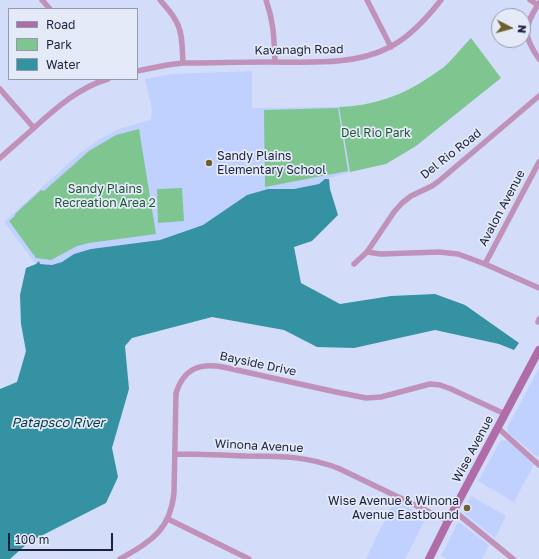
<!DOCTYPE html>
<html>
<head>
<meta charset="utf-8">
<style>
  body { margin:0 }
  #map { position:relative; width:539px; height:559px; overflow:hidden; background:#d3ddfa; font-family:"Golos Text",sans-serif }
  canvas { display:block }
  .legend { position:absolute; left:8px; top:8px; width:130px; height:72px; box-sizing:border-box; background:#e5eaf9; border:1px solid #949aae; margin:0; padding:5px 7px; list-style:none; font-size:12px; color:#1b223d }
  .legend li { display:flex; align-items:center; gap:8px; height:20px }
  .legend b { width:20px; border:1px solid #949aae }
  .north { position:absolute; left:491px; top:8px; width:40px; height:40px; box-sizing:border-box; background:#e5eaf9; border:1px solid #949aae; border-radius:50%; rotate:96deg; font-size:11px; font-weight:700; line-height:16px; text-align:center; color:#1b223d }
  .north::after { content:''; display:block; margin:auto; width:14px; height:18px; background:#71602e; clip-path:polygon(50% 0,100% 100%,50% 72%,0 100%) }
  .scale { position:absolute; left:8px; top:533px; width:105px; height:18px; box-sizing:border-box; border:2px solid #1b223d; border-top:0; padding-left:5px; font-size:12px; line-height:14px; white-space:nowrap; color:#1b223d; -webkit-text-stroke:3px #e5eaf9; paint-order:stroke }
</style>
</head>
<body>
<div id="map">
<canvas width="539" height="559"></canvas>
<ul class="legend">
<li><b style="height:5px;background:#af6ca8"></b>Road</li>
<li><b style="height:11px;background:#7ec58f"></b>Park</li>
<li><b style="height:11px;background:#3492a2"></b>Water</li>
</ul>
<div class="north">N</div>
<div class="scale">100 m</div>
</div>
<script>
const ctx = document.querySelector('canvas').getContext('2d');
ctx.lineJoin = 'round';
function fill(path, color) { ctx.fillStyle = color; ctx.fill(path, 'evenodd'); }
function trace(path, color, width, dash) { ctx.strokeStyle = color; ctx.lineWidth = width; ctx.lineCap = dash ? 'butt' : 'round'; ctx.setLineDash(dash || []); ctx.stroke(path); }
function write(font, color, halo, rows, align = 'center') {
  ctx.font = font + ' "Golos Text",sans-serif'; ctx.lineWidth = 3.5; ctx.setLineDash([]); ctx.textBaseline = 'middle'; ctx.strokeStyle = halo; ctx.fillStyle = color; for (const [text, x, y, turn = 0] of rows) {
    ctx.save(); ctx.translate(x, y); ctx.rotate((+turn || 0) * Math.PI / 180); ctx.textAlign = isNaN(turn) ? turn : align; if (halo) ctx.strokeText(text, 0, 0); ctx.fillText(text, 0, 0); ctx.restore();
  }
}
const built = new Path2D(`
  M252,71V108L339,107L350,172L326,179L319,184L294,189H268L247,195L203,225L160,240L91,249L74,254L62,262L52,265L36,264L4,222L79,154L100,139L121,128L151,120L152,109L145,79L172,74Z
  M539,368V454L537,457L508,432L507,428Z
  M504,440L509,441L534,464L514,502L478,481L500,442Z
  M471,496L506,516L495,538L464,513V509Z
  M394,501L427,516L405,559H366Z
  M460,523L465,527L489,545L482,559H448L441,556L457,524Z`);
const green = new Path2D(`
  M471,38L501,78L416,146L386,164L350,172L339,107C373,106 404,95 431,76C435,73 440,70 444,67C454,58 462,47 471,38Z
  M338,108L348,171L265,187L264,110Z
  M139,129L156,234L89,243L77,246L51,260L36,258L9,221L15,216V214L41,190L44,191L89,151L116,135Z
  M182,188L184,221L158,223L157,189Z`);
const water = new Path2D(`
  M325,179H329L330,189L338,215L312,241L294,247L301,283L340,304L391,296L435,294L465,305L519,343L514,350L499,344L435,330L354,348L317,347L284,330L212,317L132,338L125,346L129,389L112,448L118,477L106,503L29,542L10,559H0V389L17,382L26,351L21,324L20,295L26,268L36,264L39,261L40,264L52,265L62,262L74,254L91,249L160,240L203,225L247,195L268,189H294L319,184Z`);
const street = new Path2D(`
  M42,0L50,9
  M160,0C166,7 173,14 177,23C183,34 182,50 183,63
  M266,0C274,22 274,39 275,62
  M367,0L391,47
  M530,0L538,5
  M539,3C524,27 522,35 539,59
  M137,71L167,65L183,63C211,63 240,62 268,62C308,62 354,66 390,47C411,36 427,18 441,0
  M0,89L34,128
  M0,158C12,147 24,137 35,127C57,107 80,87 108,79
  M367,252L381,254L439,252L458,254L485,264L539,288
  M354,264L367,252L394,212L402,203L411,196L432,186L439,181L539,96
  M485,264L539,162
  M538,322L539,319
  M498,428L539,465
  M175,454C199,454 222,455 246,456C280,456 308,456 340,469L448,521
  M454,511L480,532L513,559
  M168,519L249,559
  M120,559C151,541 170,531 174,493L176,393C184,368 200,363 223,367L336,392L366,398L381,397L430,384L440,385L451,389L505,414`);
const secondary = new Path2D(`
  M429,559L448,521L539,350`);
const markers = [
  [209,163,4,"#71602e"],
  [467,508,4,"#71602e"]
];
const streetNames = [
  ["Kavanagh Road",299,50,-1],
  ["Del Rio Road",451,154,-38],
  ["Avalon Avenue",502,208,-62],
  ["Bayside Drive",258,364,12],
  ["Winona Avenue",259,446,3],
  ["Wise Avenue",473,449,-62]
];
const parkNames = [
  ["Del Rio Park",376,133],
  ["Sandy Plains",105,189],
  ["Recreation Area 2",105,203]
];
const poiNames = [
  ["Sandy Plains",217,156],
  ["Elementary School",217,170],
  ["Wise Avenue & Winona",459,501,"right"],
  ["Avenue Eastbound",459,515,"right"]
];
const waterNames = [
  ["Patapsco River",58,423]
];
fill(built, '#c0d0ff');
fill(green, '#7ec58f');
fill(water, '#3492a2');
trace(street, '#c092ba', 5.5);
trace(secondary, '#af6ca8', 8);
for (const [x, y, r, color] of markers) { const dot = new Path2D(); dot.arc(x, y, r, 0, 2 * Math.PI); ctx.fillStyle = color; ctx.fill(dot); trace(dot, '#e5eaf9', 1.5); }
write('12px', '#1b223d', '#e5eaf9', streetNames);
write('12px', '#215732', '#e5eaf9', parkNames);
write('12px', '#1b223d', '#e5eaf9', poiNames, 'left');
write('italic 13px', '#013d46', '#e5eaf9', waterNames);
</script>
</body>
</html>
